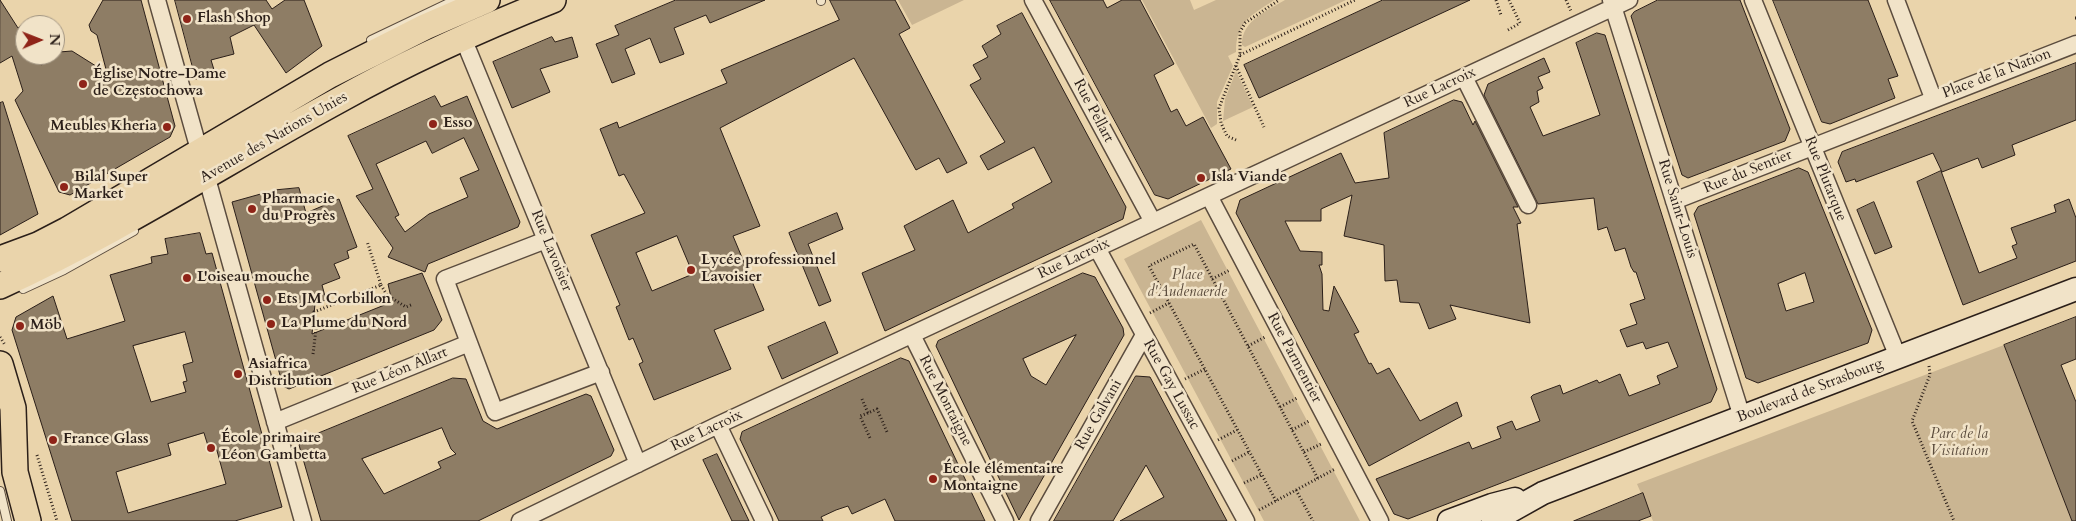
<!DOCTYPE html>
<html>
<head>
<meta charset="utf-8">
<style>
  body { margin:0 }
  #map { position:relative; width:2076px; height:521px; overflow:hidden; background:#ead4ab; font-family:Cardo,serif }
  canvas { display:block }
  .north { position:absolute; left:15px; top:15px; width:50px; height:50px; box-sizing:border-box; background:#f1e3c8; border:1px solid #a29582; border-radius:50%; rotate:89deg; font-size:14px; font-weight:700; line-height:20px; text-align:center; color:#2b1f19 }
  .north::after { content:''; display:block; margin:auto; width:18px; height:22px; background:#8f2418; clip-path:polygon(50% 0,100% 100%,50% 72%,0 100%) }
</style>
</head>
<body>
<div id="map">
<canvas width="2076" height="521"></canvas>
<div class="north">N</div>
</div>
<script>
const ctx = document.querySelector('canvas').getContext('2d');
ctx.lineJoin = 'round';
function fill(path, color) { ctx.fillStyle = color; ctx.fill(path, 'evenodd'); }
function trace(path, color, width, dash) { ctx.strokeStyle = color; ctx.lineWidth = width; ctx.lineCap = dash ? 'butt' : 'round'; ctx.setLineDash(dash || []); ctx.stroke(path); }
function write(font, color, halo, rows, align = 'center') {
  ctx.font = font + ' Cardo,serif'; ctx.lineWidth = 5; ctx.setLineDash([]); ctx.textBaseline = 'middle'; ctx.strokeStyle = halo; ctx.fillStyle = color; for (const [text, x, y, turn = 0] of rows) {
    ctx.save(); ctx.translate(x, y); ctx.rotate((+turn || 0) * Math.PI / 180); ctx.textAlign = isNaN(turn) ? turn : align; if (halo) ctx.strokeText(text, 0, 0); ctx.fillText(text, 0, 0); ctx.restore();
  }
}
const green = new Path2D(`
  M898,0H964L912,25Z
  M1142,0H1190L1194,10L1216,0H1274C1251,16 1236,21 1236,52L1228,56L1233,66L1217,102V124L1211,128Z
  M1285,0H1346L1245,47L1242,45C1241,21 1267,11 1285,0Z
  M1236,71L1253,107L1223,121L1225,99Z
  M1201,220L1360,521H1264L1124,259Z
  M2004,345L2072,521H1653L1637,484Z`);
const building = new Path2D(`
  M0,0L18,28L25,23V55H37L41,65L59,52L72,51L107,73L97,35L91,31L89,25L103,0H141L175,126L170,137L70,195L59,192L15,100L23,91L12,56L0,63Z
  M175,0H266L272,9L285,0H304L322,46L286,73L254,25L230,37L234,54L211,60L215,73L196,79Z
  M676,0H765L710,23L706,15L674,28L684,54L660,63L650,38L625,49L635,74L612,83L596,44L619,35L615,26Z
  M830,0H895L910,28L899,34L967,163L947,173L939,158L916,170L854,58L720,128L760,226L733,236L764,310L714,330L731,369L654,400L639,364L643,362L633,338L629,340L616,307L620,305L591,235L645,213L624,174L619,176L600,129L617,122L619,128L727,83L721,70L839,20ZM677,236L693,274L652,291L636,253Z
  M1050,0H1103L1107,8L1122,0H1140L1174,64L1154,75L1171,112L1177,109L1186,126L1203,117L1231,169L1168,199L1155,195Z
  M1383,0H1470L1259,98L1244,65Z
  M1658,0H1740L1790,129L1785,141L1688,178L1682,175L1631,16L1634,12Z
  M1773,0H1868L1898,76L1888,79L1895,98L1830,124L1822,122Z
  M1022,13L1126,207L1123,219L885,331L862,273L915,250L904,226L953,200L968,233L1014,208L1012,204L1052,182L1034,147L988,170L980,156L1005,142L970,85L981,79L973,65L988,57L982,46L1001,34L997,26Z
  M1597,33L1605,35L1717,389L1711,402L1408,519L1394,514L1376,479L1469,442L1472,449L1501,438L1497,427L1512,421L1516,430L1540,421L1531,397L1533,395L1560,385L1563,394L1597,380L1599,383L1620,374L1629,396L1660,384L1657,376L1678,367L1668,342L1646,349L1643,342L1627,347L1620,330L1637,324L1630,304L1645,299L1636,272H1634L1631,267L1625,248L1615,251L1607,227L1598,230L1594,198L1538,204L1484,95L1488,84L1544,58L1550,72L1538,77L1543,88L1537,91L1539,102L1530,107L1543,136L1600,115L1576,43Z
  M552,37L555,42L572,37L578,57L540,69L550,92L512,108L493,62Z
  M2076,63V120L2012,145L2015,155L1982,168L1978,158L1942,172L1933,153L1856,182L1855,179L1846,182L1838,162L1842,152Z
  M435,96L441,107L467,96L520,222L518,227L428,264L425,272L388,257L393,248L356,196L373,189L348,136ZM464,138L479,170L460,178L468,197L429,214L405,232L395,217L399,215L376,164L426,141L432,153Z
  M1454,100L1462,102L1473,125L1475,121L1518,207H1513L1521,223L1517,224L1530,323L1450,305L1456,319L1429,329L1419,303L1400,302L1397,280L1385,281L1384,245L1344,236L1352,195L1321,209V221H1285L1300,251L1322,252V265H1319L1322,274L1323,310L1329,311L1334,286L1359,332L1354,334L1369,364L1371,363L1377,374L1389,368L1420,421L1457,402L1462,416L1369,466L1236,213L1240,200L1341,153L1355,183L1389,178L1384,133Z
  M3,102L38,214L0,235V103Z
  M1799,168L1808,172L1872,330L1868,343L1758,383L1746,378L1694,214L1698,207ZM1805,273L1814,302L1786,311L1778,284Z
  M1941,171L1979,273L2017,258L2012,246L2017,244L2011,228L2056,212L2054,205L2069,199L2076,218V261L1963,305L1917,182Z
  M299,188L306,213L339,199L357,247L347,251L349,258L334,264L340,278L322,285L326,300L315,304L312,334L392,302L388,284L422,273L442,320L434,330L289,389L283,386L232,202L275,190Z
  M1874,202L1892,247L1875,254L1857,210Z
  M837,213L843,229L808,244L831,301L819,306L789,233Z
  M200,233L206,254L212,253L282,507L235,521H72L12,330L16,317L53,296L67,339L125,321L110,275L152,263L151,257L168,254L165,239ZM185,332L193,362L183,365L187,381L183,382L186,392L151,402L133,346ZM204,433L209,449L216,447L226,484L128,513L116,472L171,455L168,444Z
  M1083,273L1095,277L1123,328L1124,335L1019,520L936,346L938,341ZM1076,335L1046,385L1031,376L1023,359Z
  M2076,317V359L2061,365L2076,402V521H2072L2004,345Z
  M825,322L838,353L782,379L768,347Z
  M901,358L909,361L985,521H895L885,499L852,514L848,506L836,510L821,517L823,521H779L740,439L742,432Z
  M1136,376L1150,377L1227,521H1120L1164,497L1146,465L1113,521H1054Z
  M453,378L466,379L483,421L497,429L586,394L591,396L614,450L611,456L478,521H321L299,445L302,440ZM442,428L451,449L456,454L438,462L441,468L384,494L362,459Z
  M717,454L749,521H732L703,460Z
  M1643,493L1651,516L1638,521H1574Z`);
const path = new Path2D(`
  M1496,0L1501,15
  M1566,0L1571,11
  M2075,18H2076
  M1508,30L1520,23L1509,0
  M1240,55L1355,0
  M1236,66L1264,127
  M1236,140L1227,136L1221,123L1219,108L1240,55V32L1245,23L1279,0
  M1212,279L1230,270
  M381,285L387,295L406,307L413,304
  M1150,313L1169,303
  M0,337L5,345
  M1248,346L1265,337
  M313,354L316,329L314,312L381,285L367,241
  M1929,366L1930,375L1912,421L1954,521
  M320,376L323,386
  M1185,379L1205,369
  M862,399L868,413L877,409L887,432
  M1280,407L1297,398
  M868,413L860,416L870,438
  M1292,430L1309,421
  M1218,440L1237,430
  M1304,452L1321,444
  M37,455L57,521
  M1232,461L1249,452
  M1244,483L1261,475
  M1296,490L1313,521
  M1276,501L1149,266L1194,244L1318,479
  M1259,510L1335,469`);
const lane = new Path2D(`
  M821,0V1
  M371,40L455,0
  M23,289L64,270L134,231
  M0,491L7,521`);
const street = new Path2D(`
  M157,0L303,521
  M1033,0L1153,222
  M1611,0L1742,417
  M1753,0L1898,357
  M1896,0L1933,98
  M463,38L638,464
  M1464,77L1528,205
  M1209,196L1380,521
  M1674,201L2076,44
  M546,240L445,279L495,412L601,372
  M1097,248L1246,521
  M912,335L1005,521
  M275,422L469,343
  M718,425L764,521
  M520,521L718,425L1629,0
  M1039,521L1144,335`);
const secondary = new Path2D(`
  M1449,521L1492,505L1515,499
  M1493,521L1543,493L2076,289`);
const primary = new Path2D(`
  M0,259L38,245L67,230L330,75L425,27L487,0
  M0,286C118,232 227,161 341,99C409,61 480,29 553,0
  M0,364L13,408L15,472L28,521`);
const markers = [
  [187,19,5,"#8f2418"],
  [83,84,5,"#8f2418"],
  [433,124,5,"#8f2418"],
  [167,127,5,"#8f2418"],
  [1201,178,5,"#8f2418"],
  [64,187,5,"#8f2418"],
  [252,209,5,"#8f2418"],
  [691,270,5,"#8f2418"],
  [187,278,5,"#8f2418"],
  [267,300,5,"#8f2418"],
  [271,324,5,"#8f2418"],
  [20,326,5,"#8f2418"],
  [238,374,5,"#8f2418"],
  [53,440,5,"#8f2418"],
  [211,448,5,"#8f2418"],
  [933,479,5,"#8f2418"]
];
const poiNames = [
  ["Flash Shop",197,19],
  ["Église Notre-Dame",93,75],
  ["de Częstochowa",93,92],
  ["Esso",443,124],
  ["Meubles Kheria",157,127,"right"],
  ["Bilal Super",74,178],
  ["Market",74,195],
  ["Isla Viande",1211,178],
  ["Pharmacie",262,200],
  ["du Progrès",262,217],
  ["Lycée professionnel",701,261],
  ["Lavoisier",701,278],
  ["L'oiseau mouche",197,278],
  ["Ets JM Corbillon",277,300],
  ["La Plume du Nord",281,324],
  ["Möb",30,326],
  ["Asiafrica",248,365],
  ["Distribution",248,382],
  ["École primaire",221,439],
  ["Léon Gambetta",221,456],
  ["France Glass",63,440],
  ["École élémentaire",943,470],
  ["Montaigne",943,487]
];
const streetNames = [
  ["Place de la Nation",1997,74,-21],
  ["Rue Lacroix",1440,88,-25],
  ["Rue Pellart",1093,111,62],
  ["Avenue des Nations Unies",274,138,-30],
  ["Rue du Sentier",1748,172,-22],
  ["Rue Plutarque",1825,179,68],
  ["Rue Saint-Louis",1677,209,73],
  ["Rue Lavoisier",551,251,68],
  ["Rue Lacroix",1074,259,-25],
  ["Rue Parmentier",1294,358,62],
  ["Rue Léon Allart",400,371,-22],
  ["Rue Gay Lussac",1171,385,61],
  ["Boulevard de Strasbourg",1810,391,-21],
  ["Rue Montaigne",945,401,63],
  ["Rue Galvani",1099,415,-60],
  ["Rue Lacroix",707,431,-26]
];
const parkNames = [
  ["Place",1187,276],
  ["d'Audenaerde",1187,293],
  ["Parc de la",1959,435],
  ["Visitation",1959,452]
];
fill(green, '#cab592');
fill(building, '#8e7d65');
trace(building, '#2b1f19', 1);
trace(lane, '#5b4c3e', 10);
trace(street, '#5b4c3e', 19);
trace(secondary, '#2b1f19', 25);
trace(primary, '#2b1f19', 28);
trace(path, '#2b1f19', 3, [1, 2.5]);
trace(lane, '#f1e3c8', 8);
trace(street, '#f1e3c8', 16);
trace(secondary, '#f1e3c8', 22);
trace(primary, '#ead4ab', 25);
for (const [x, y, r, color] of markers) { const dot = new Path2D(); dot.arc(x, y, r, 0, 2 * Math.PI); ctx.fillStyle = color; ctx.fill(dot); trace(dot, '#f1e3c8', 2); }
write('bold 15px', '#2b1f19', '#f1e3c8', poiNames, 'left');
write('15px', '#2b1f19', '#f1e3c8', streetNames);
write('italic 15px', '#5b4c3d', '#f1e3c8', parkNames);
</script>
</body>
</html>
